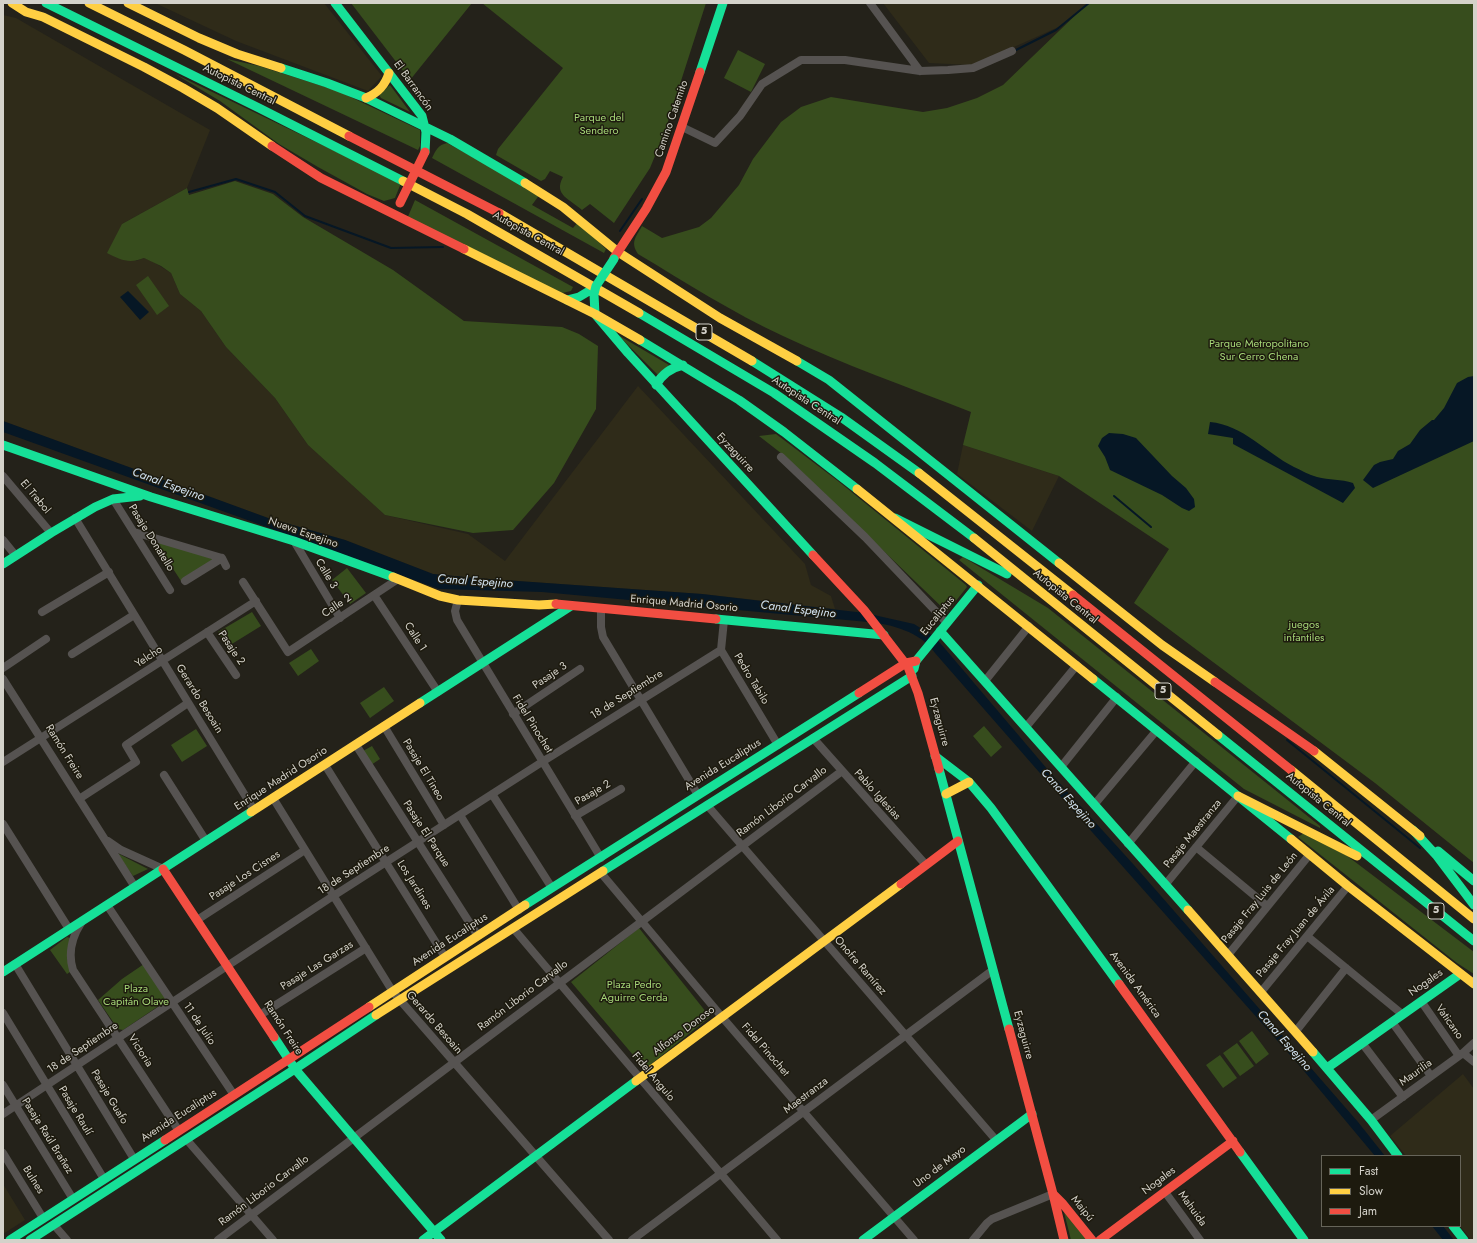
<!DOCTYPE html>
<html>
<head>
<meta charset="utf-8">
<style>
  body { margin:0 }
  #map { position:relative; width:1477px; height:1243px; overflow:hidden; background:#24221a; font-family:Jost,sans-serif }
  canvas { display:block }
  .frame { position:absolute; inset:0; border:4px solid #d4d2ca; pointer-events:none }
  .legend { position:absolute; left:1321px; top:1155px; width:140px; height:72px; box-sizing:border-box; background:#1d1a0e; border:1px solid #666459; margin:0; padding:5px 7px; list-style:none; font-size:12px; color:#d4d2ca }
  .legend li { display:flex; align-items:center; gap:8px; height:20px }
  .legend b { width:20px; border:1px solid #666459 }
</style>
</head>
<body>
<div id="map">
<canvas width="1477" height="1243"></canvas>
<div class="frame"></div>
<ul class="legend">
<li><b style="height:5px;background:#16e098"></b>Fast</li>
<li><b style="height:5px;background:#ffcf43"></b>Slow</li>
<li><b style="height:5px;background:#f24e42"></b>Jam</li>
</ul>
</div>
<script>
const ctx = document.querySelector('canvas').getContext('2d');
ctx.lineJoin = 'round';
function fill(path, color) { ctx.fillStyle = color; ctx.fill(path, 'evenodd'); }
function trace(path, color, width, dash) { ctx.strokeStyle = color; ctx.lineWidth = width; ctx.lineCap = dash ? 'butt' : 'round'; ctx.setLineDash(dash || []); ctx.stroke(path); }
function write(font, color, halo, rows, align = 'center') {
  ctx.font = font + ' Jost,sans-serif'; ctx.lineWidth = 3; ctx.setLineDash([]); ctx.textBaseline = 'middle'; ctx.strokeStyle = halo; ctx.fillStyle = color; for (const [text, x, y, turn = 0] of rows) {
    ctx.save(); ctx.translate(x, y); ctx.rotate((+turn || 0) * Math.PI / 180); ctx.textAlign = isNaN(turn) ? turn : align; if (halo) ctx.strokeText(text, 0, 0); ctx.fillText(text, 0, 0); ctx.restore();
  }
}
const built = new Path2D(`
  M155,3H324L382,76L368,91L236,41Z
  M883,3H1088L1065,24L1023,43L972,65L929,63Z
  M3,15L16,18L210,130L187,188L122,224L136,261L144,258L152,261L171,273L180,294L201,311L226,347L275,398L308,445L385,515L468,534L505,561L638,386L805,564L811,585L831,596L835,609L702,594L475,578L433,574L345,540L268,518L3,421Z
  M963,445L1059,476L1032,531L957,474Z
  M1463,1074L1474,1089V1240H1471L1460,1226V1156H1406L1390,1136Z
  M3,1184L25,1220L3,1234Z`);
const green = new Path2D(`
  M351,3H472L410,80Z
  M482,3H706L664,134L650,168L614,223L590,204L582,210C570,199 553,195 563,177L550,171L545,179L541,181L496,155L498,149L563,68Z
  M1088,3H1474V863L1375,783L1134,603L1169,549L1059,476L963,445L971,412C908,387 844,365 783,336C733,313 685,282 638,254C630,242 636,237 642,226L662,238L699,227L711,218L739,185L753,159L781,122L801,107L831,97L923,112L947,108L977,98L1003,85Z
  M738,50L765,64L751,92L724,78Z
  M227,59L259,66L338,91L420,130V146L418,150Z
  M175,74L401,183L395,198L384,201L367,194L318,167L279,144L220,101Z
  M390,85L410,112L381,98L379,95Z
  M447,143L540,194L532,205L573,228L578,222L606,249L604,253L432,158C436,150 438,145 447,143Z
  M235,181L273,194L303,217L393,270L464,321L562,327L579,334L598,346L596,409L554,483L513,530L473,533L385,515L308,445L275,398L226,347L201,311L180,294L171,273L161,266L144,258C129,264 121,260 107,253L122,224L187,188L189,195Z
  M415,200L573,287L571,291L562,293L407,219Z
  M148,276L169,306L157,315L136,285Z
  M618,335L669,365L658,375Z
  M776,434L838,481L966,585L967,587L947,612L786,457L759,436Z
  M155,541L212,557V561L181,581Z
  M963,557L1048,608L1320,826V828L1244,789L959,560Z
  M347,568L366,593L350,604L332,580Z
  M252,612L261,626L227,647L218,632Z
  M311,649L319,661L298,676L289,663Z
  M384,687L394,701L370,718L360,703Z
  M984,726L1002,747L991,757L973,736Z
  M196,729L207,746L182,762L171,745Z
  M372,746L380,759L371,765L363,751Z
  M1304,833L1346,855L1474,952V974L1457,963L1298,837Z
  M117,853L148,869L133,876Z
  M639,928L710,1017L645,1069L571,982Z
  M67,937L70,938V972L67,974L50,950Z
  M144,964L166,999L163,1003L123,1030L118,1029L98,1000L122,979Z
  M1252,1031L1269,1054L1256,1064L1239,1041Z
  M1237,1043L1254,1066L1240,1076L1223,1053Z
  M1220,1055L1237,1078L1223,1088L1206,1065Z
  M1064,1212L1089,1240H1071Z`);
const water = new Path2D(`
  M128,291L149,312L140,320L120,297Z
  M1474,376V441L1373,488L1363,480L1374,465L1380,462L1393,459L1398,451L1410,444L1420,430L1432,420H1434L1444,408L1457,383L1468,377Z
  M3,421L268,518L345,540L433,574L475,578L702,594L865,613L914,624L935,637L1054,777L1134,865L1358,1122L1385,1156H1375L1299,1065L1053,788L935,653C921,632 891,624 868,622L542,592L439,589L3,432Z
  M1210,422C1243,425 1265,452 1294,467C1301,470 1309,475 1317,477C1329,480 1341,479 1353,483L1355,488L1343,503L1233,444V438L1208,434Z
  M1109,433L1123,434L1136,438L1172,476L1186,488L1194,499L1195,507L1189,511L1182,508L1162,495L1110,470L1105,457L1098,446L1102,438Z
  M1432,1226H1443L1454,1240H1443Z`);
const stream = new Path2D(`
  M1016,50L1056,30L1089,3
  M189,192L236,179L275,192L305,216L391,248L443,247
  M620,231L642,199
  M1114,496L1151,527
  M1287,740L1420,848`);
const street = new Path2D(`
  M870,3L920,71
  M682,127L715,143L740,116L762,84L801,60H845L920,71L948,70L973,68L1012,51
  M781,457L865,537L947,623
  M3,476L51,533
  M113,499L170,590
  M75,518L254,810
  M134,532L222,558L226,566
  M3,540L16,556
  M294,541L340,618
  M185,581L222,558
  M243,582L288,652L398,579
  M374,595L438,692
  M458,600L455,611L457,620L601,858
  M601,608V627L603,637L698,795
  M42,612L109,572
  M724,620L721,650L778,745
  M207,632L236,675
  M72,654L134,615
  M3,668L46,639
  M3,679L135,887
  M985,681L1029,626
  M513,714L580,669
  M384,726L444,825
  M1026,727L1077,665
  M813,738L926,865
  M356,745L478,936
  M3,762L256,601
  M325,765L445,957
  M1061,767L1117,697
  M164,775L206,841
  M492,794L552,888
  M273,798L393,992L609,1240
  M79,799L136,762L126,745L188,703
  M707,805L996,1140
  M1094,805L1157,730
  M460,815L519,910
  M575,816L621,789
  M3,824L69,929
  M108,841L121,850L163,869
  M1128,844L1196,761
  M1196,847L1267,906
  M601,873L722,1017L914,1240
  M1165,885L1238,796
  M107,905L234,1095
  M197,920L305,850
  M81,923C72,937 68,954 73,970L179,1131
  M513,928L777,1240
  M1307,936L1402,1014
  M1228,955L1310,854
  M15,964L134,1159
  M1261,992L1348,886
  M1421,1001L1459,1056
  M3,1013L104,1179
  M260,1015L366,948
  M1392,1022L1431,1076
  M1296,1031L1346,968
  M1362,1043L1403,1097
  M1463,1053L1474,1062
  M3,1085L73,1199
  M3,1114L327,900L542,762L721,650
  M1371,1120L1463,1053L1474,1043
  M187,1140L273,1240
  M3,1153L43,1218
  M1165,1192L1200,1240
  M54,1225L67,1240
  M218,1240L842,771
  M632,1240L993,970
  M973,1240L987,1223L992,1219L1053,1194`);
const fast = new Path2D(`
  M46,3L259,108L403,181
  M335,3L422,116L426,132L425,152
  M281,68L327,83L366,98L450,139L525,183
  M700,72L723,3
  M594,294L595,314L628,353L813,555
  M567,300L579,297L589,291
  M639,313L774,393L875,463L974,538
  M640,340L739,400L784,432L857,489
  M752,361L841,417L919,473
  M797,361L829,380L1059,563
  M656,385C662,374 670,368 683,365
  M3,445L151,497L294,541L393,577
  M895,518L1007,574
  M3,564L51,533L95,507L113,499L140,496
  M716,619L884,635
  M940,631L1188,910
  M914,669L916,661L978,585
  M1093,679L1291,839
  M420,703L571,606
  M1218,735L1474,941
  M935,756L969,782L991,808L1119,984
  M939,769L1009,1029
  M1413,830L1437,856L1474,905
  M1438,851L1474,881
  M603,871L912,676
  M525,905L859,693
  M3,972L251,812
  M274,1037L295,1069L441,1240
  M1313,1052L1371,1120L1398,1156
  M1327,1068L1460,974
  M1240,1152L1304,1240
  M1453,1226L1464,1240
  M10,1240L165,1140
  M30,1240L295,1069L376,1015
  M423,1240L636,1081
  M863,1240L1032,1114`);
const slow = new Path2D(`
  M12,3L26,12L43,17L144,67L183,88L217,108L272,146
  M89,3L184,50L349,136
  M128,3L199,38L237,54L281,68
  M366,98C378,93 385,86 389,73
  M403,181L467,214L639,313
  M525,183L563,207L618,252L720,318L797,361
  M499,213L752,361
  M464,249L595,314L640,340
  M919,473L1073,595
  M857,489L1093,679
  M974,538L1218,735
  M1059,563L1162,645L1215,682
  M393,577L440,596L458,600L539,605L556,604
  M1314,751L1420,836
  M1291,770L1474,919
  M946,794L969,782
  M1238,796L1357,856
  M251,812L420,703
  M1291,839L1348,886L1474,984
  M1188,910L1313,1052
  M369,1007L525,905
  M376,1015L603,871
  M636,1081L901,884`);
const jam = new Path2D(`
  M349,136L499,213
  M272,146L321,178L464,249
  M614,258L646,209L666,172L700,72
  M813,555L864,610L908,667L918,693L939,769
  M1073,595L1291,770
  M556,604L716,619
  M1215,682L1314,751
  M859,693L906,663L916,661
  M163,869L274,1037
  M901,884L958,841
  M1119,984L1240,1152
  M1009,1029L1053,1194L1064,1240
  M165,1140L369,1007
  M1053,1194L1063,1204L1092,1240
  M1100,1240L1233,1141`);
const fastBridge = new Path2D(`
  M594,294L596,286L614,259`);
const jamBridge = new Path2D(`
  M400,203L425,152`);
const shields = [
  [704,332,16],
  [1163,691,16],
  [1436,911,16]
];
const shieldNames = [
  ["5",704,332],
  ["5",1163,691],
  ["5",1436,911]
];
const streetNames = [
  ["Autopista Central",239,85,26],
  ["El Barrancón",413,86,54],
  ["Camino Catemito",672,119,-71],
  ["Autopista Central",528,234,29],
  ["Autopista Central",806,401,33],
  ["Eyzaguirre",735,453,47],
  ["El Trebol",35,497,50],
  ["Nueva Espejino",303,533,19],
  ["Pasaje Donatello",151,538,58],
  ["Calle 3",326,574,59],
  ["Autopista Central",1065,597,39],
  ["Enrique Madrid Osorio",684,604,5],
  ["Calle 2",337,606,-34],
  ["Eucaliptus",938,616,-51],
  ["Calle 1",415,637,57],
  ["Pasaje 2",231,648,56],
  ["Yelcho",149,657,-33],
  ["Pasaje 3",550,676,-34],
  ["Pedro Tabilo",751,679,59],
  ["18 de Septiembre",627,695,-32],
  ["Gerardo Besoain",199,699,58],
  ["Eyzaguirre",939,722,75],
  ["Fidel Pinochet",532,724,58],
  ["Ramón Freire",64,752,58],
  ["Avenida Eucaliptus",723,765,-32],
  ["Pasaje El Tineo",423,770,59],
  ["Enrique Madrid Osorio",281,779,-33],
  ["Pasaje 2",593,793,-30],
  ["Pablo Iglesias",877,795,48],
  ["Autopista Central",1318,800,39],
  ["Ramón Liborio Carvallo",782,802,-37],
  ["Pasaje El Parque",426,834,57],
  ["Pasaje Maestranza",1193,834,-51],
  ["18 de Septiembre",354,870,-33],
  ["Pasaje Los Cisnes",245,876,-33],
  ["Los Jardines",414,885,58],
  ["Pasaje Fray Luis de León",1260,898,-51],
  ["Pasaje Fray Juan de Ávila",1296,932,-50],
  ["Avenida Eucaliptus",450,940,-33],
  ["Pasaje Las Garzas",317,966,-32],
  ["Onofre Ramírez",860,966,49],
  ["Nogales",1426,983,-35],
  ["Avenida América",1135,985,54],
  ["Ramón Liborio Carvallo",523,996,-37],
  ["Vaticano",1449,1022,55],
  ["Gerardo Besoain",434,1023,49],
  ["11 de Julio",199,1024,56],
  ["Ramón Freire",283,1028,57],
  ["Alfonso Donoso",684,1031,-37],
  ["Eyzaguirre",1023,1035,75],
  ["18 de Septiembre",83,1048,-34],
  ["Fidel Pinochet",765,1050,49],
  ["Victoria",140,1051,57],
  ["Maurilia",1416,1073,-36],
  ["Fidel Angulo",653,1077,50],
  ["Maestranza",806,1096,-37],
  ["Pasaje Guafo",109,1097,59],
  ["Pasaje Raulí",75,1111,59],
  ["Avenida Eucaliptus",179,1116,-33],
  ["Pasaje Raúl Brañez",47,1136,58],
  ["Uno de Mayo",940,1167,-37],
  ["Bulnes",33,1180,58],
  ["Nogales",1159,1181,-37],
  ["Ramón Liborio Carvallo",264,1191,-37],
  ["Maipú",1082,1209,51],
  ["Mahuida",1192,1209,54]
];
const parkNames = [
  ["Parque del",599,118],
  ["Sendero",599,131],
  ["Parque Metropolitano",1259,344],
  ["Sur Cerro Chena",1259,357],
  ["juegos",1304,625],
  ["infantiles",1304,638],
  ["Plaza Pedro",634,985],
  ["Aguirre Cerda",634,998],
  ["Plaza",136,989],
  ["Capitán Olave",136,1002]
];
const waterNames = [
  ["Canal Espejino",168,485,20],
  ["Canal Espejino",475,582,4],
  ["Canal Espejino",798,610,7],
  ["Canal Espejino",1068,799,48],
  ["Canal Espejino",1284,1041,49]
];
fill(built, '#2f2b19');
fill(green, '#374d1d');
fill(water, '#061725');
trace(stream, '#061725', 2);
trace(street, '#565351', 8);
trace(fast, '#16e098', 9);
trace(slow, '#ffcf43', 9);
trace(jam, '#f24e42', 9);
trace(fastBridge, '#16e098', 9);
trace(jamBridge, '#f24e42', 9);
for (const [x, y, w] of shields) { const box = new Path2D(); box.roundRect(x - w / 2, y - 8, w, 16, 3); ctx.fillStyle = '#1d1a0e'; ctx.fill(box); trace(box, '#d4d2ca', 1); }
write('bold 10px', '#d4d2ca', null, shieldNames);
write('11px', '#d4d2ca', '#1d1a0e', streetNames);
write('11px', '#a5d677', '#1d1a0e', parkNames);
write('italic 12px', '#d3e4f2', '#1d1a0e', waterNames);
</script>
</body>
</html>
